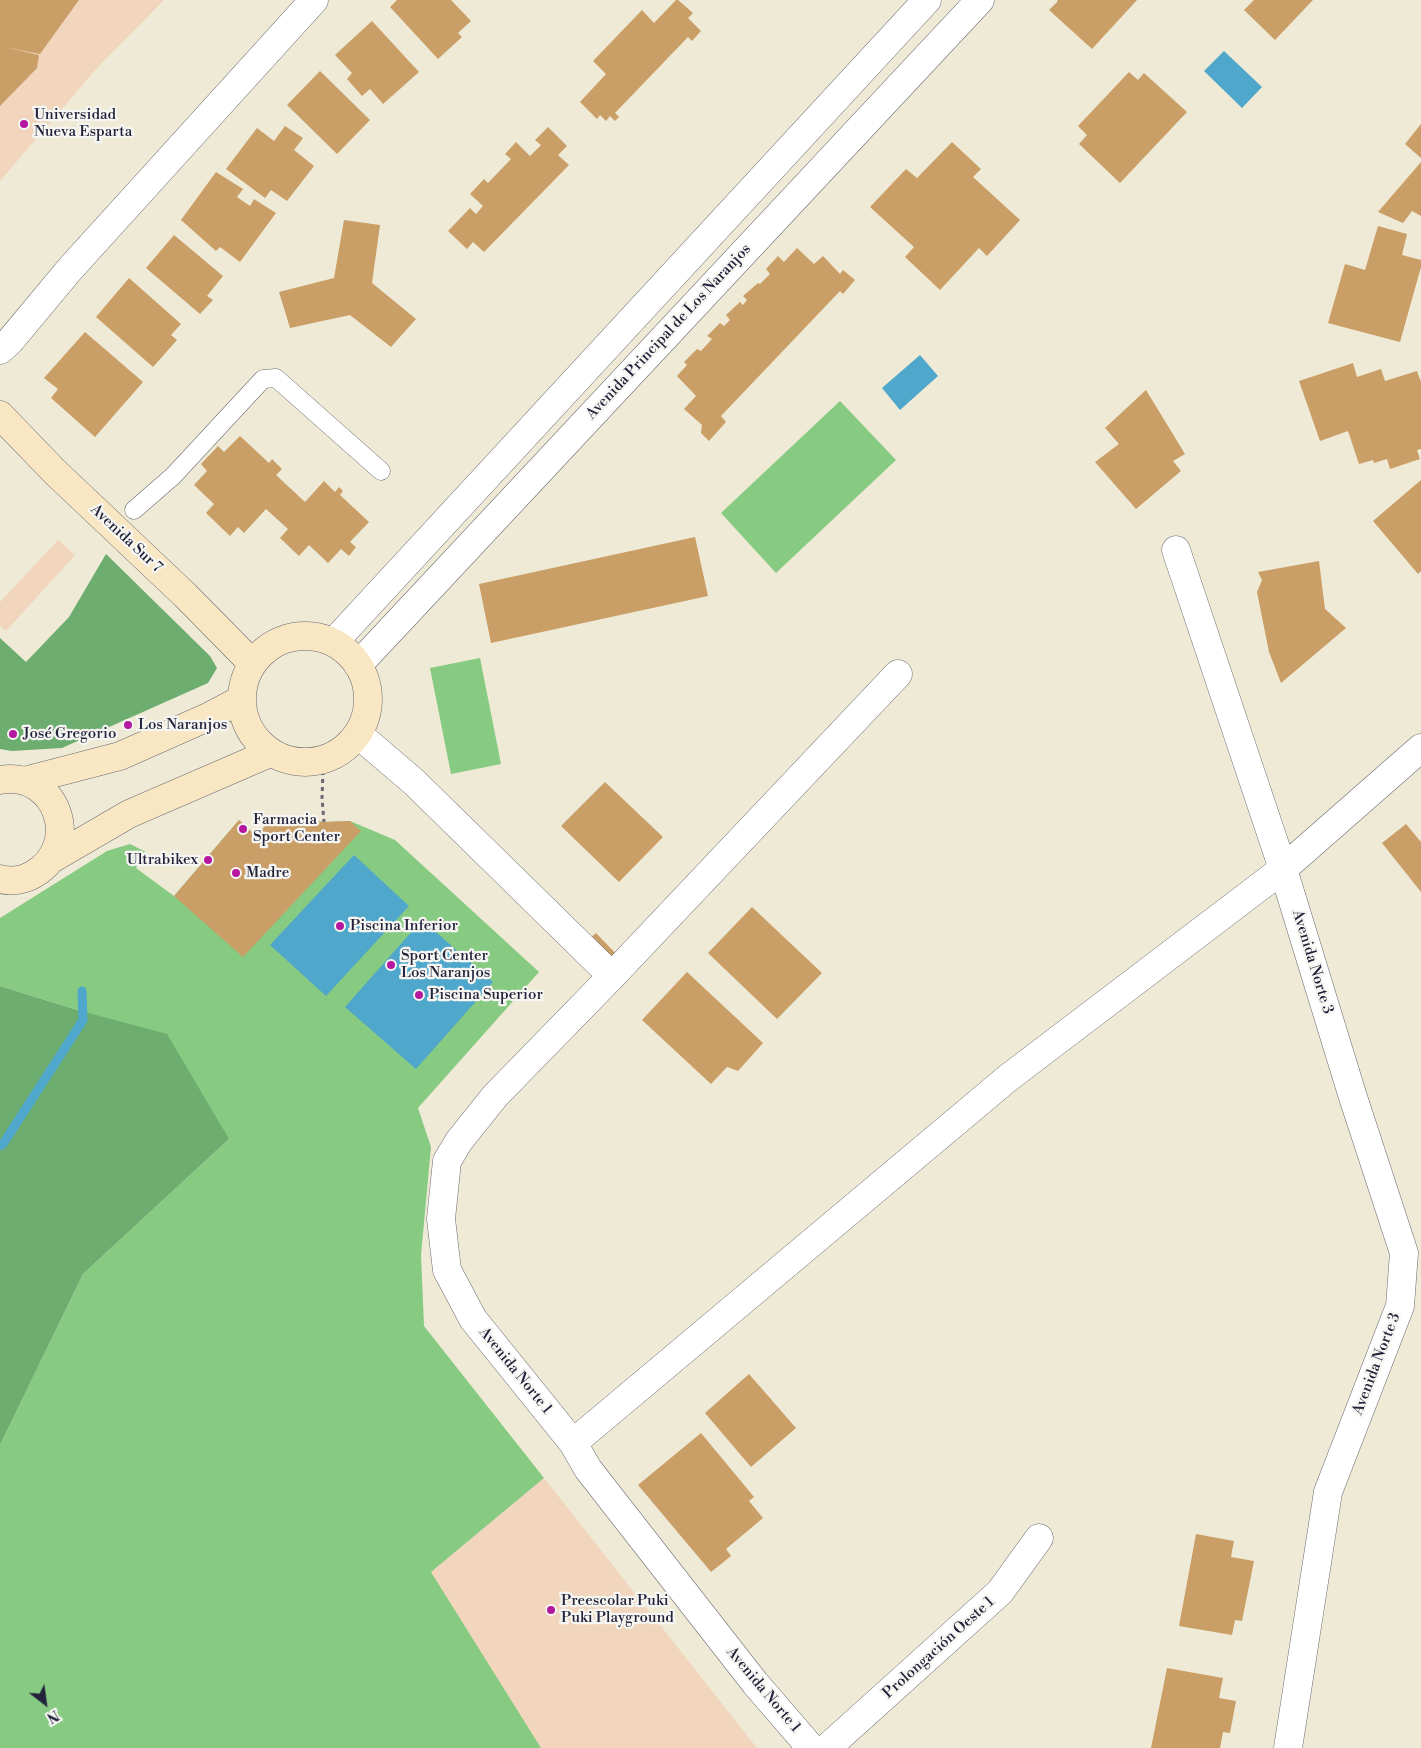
<!DOCTYPE html>
<html>
<head>
<meta charset="utf-8">
<style>
  body { margin:0 }
  #map { position:relative; width:1421px; height:1748px; overflow:hidden; background:#efead5; font-family:"Libre Bodoni",serif }
  canvas { display:block }
  .north { position:absolute; left:20px; top:1678px; width:50px; height:50px; -webkit-text-stroke:4px #f6f6f2; paint-order:stroke; rotate:150deg; font-size:14px; font-weight:700; line-height:20px; text-align:center; color:#22223b }
  .north::after { content:''; display:block; margin:auto; width:18px; height:22px; background:#22223b; clip-path:polygon(50% 0,100% 100%,50% 72%,0 100%) }
</style>
</head>
<body>
<div id="map">
<canvas width="1421" height="1748"></canvas>
<div class="north">N</div>
</div>
<script>
const ctx = document.querySelector('canvas').getContext('2d');
ctx.lineJoin = 'round';
function fill(path, color) { ctx.fillStyle = color; ctx.fill(path, 'evenodd'); }
function trace(path, color, width, dash) { ctx.strokeStyle = color; ctx.lineWidth = width; ctx.lineCap = dash ? 'butt' : 'round'; ctx.setLineDash(dash || []); ctx.stroke(path); }
function write(font, color, halo, rows, align = 'center') {
  ctx.font = font + ' "Libre Bodoni",serif'; ctx.lineWidth = 4.5; ctx.setLineDash([]); ctx.textBaseline = 'middle'; ctx.strokeStyle = halo; ctx.fillStyle = color; for (const [text, x, y, turn = 0] of rows) {
    ctx.save(); ctx.translate(x, y); ctx.rotate((+turn || 0) * Math.PI / 180); ctx.textAlign = isNaN(turn) ? turn : align; if (halo) ctx.strokeText(text, 0, 0); ctx.fillText(text, 0, 0); ctx.restore();
  }
}
const built = new Path2D(`
  M0,0H164L98,67L0,181Z
  M58,540L75,555L6,631L0,626V602Z
  M544,1478L757,1748H541L431,1572Z`);
const green = new Path2D(`
  M840,401L896,460L776,573L721,513Z
  M480,658L501,764L451,774L430,668Z
  M291,819L324,822L350,821L395,840L539,972L418,1108L431,1147L421,1255L424,1326L544,1478L431,1572L541,1748H0V1445L83,1274L229,1139L77,1010L0,986V918L107,851L130,844L146,852L136,868L174,896L239,820L255,835L270,822Z`);
const forest = new Path2D(`
  M106,554L210,656L217,668L208,683L62,748L12,751L0,749V638L26,662L69,617Z
  M0,986L77,1010L167,1034L229,1139L83,1274L0,1445Z`);
const water = new Path2D(`
  M1224,51L1262,87L1242,108L1204,71Z
  M920,355L938,376L900,410L882,388Z
  M354,855L409,906L326,996L270,945Z
  M422,920L493,982L416,1069L345,1007Z`);
const stream = new Path2D(`
  M0,1146L3,1144L83,1020L82,991`);
const building = new Path2D(`
  M0,0H79L40,54L4,47L39,55L37,68L0,106Z
  M397,0H451L471,21L458,33L462,37L438,59L390,7Z
  M676,0H678L693,13L688,18L701,31L692,41L688,37L615,113L619,117L615,121L610,116L606,121L600,115L597,119L580,102L606,74L593,61L642,10L654,23Z
  M1057,0H1137L1092,49L1049,10L1058,1Z
  M1254,0H1313L1275,40L1244,10Z
  M372,21L419,72L383,104L370,89L362,96L347,79L352,73L335,55Z
  M320,71L370,120L337,154L287,105Z
  M1129,72L1138,80L1144,73L1187,112L1120,183L1079,144L1087,135L1078,126Z
  M1421,124V158L1405,144Z
  M285,126L303,138L294,150L314,166L287,201L271,190L265,198L226,169L257,128L274,141Z
  M548,127L567,146L558,155L569,165L484,252L473,242L467,249L448,231L470,208L476,214L483,206L470,194L484,179L488,183L511,159L505,154L516,142L530,156L541,145L535,140Z
  M952,142L981,169L973,177L1020,220L987,256L979,248L940,290L905,257L914,247L870,207L906,169L917,178Z
  M1421,162V216L1412,211L1403,223L1378,212Z
  M216,172L243,189L237,197L250,206L254,199L276,213L240,262L220,247L216,251L181,220Z
  M344,220L380,225L372,283L416,319L391,347L350,315L290,328L279,292L334,278Z
  M1378,226L1407,234L1402,255L1421,260V267L1400,342L1328,323L1345,264L1365,270Z
  M174,235L223,276L207,296L213,300L200,314L146,268Z
  M797,248L814,264L823,256L840,274L843,270L855,280L843,294L840,291L721,416L726,422L709,441L701,433L702,425L684,409L696,396L677,376L687,365L684,362L697,349L701,351L712,339L707,336L720,323L724,326L730,320L726,315L740,302L743,305L747,300L743,296L758,283L760,284L770,274L766,269L778,256L784,262Z
  M129,278L181,324L171,335L177,340L153,367L96,317Z
  M85,332L143,382L95,437L51,398L58,389L44,378Z
  M1353,363L1357,377L1381,369L1385,381L1417,371L1421,382V449L1417,450L1420,459L1390,469L1387,459L1374,463L1373,460L1359,464L1348,431L1320,441L1299,381Z
  M1146,390L1185,454L1173,461L1181,471L1136,509L1095,462L1119,444L1105,428Z
  M240,436L269,463L272,459L282,469L276,475L305,502L324,481L335,492L339,487L343,491L340,495L369,522L350,542L356,547L349,556L341,549L328,563L309,545L299,556L280,538L288,529L266,509L244,533L238,527L230,536L206,513L214,504L194,485L207,471L201,464L218,446L224,452Z
  M1421,480V571L1418,574L1373,521Z
  M695,537L708,596L491,643L479,584Z
  M1319,561L1325,609L1346,628L1281,683L1269,652L1257,592L1262,580L1258,572Z
  M605,782L663,837L619,882L561,826Z
  M291,819L324,822L350,821L361,831L243,957L174,896L239,820L255,835L270,822Z
  M1406,824L1421,842V892L1382,843Z
  M752,907L822,973L777,1019L708,953Z
  M596,933L619,957L609,967L585,942Z
  M687,972L763,1043L738,1071L727,1067L711,1084L642,1020Z
  M749,1374L796,1428L751,1467L705,1413Z
  M701,1433L754,1497L749,1501L763,1518L726,1549L731,1556L711,1572L638,1485Z
  M1196,1534L1234,1541L1231,1557L1254,1561L1242,1621L1235,1620L1232,1635L1179,1626Z
  M1167,1668L1223,1678L1219,1698L1236,1701L1230,1733L1223,1732L1220,1748H1151Z`);
const path = new Path2D(`
  M323,771L322,798L324,822`);
const service = new Path2D(`
  M134,510L173,476L263,379L276,378L381,471`);
const minor = new Path2D(`
  M0,350L10,341L70,269L314,0
  M1176,550L1283,869L1352,1094L1404,1253L1400,1306L1328,1492L1288,1748
  M334,642L927,0
  M358,665L980,0
  M359,735L414,782L612,976
  M573,1443L1008,1078L1283,869L1421,748
  M811,1748L755,1683L588,1469L573,1443L473,1319L447,1270L441,1219L447,1161L459,1141L495,1096L612,976L898,674
  M827,1748L1000,1592L1039,1538`);
const secondary = new Path2D(`
  M0,415L55,472L185,595L252,663
  M242 699a63 63 0 1 1 126 0a63 63 0 1 1-126 0Z
  M0,780C57,770 83,845 34,874C24,880 11,882 0,879
  M24,781L120,756L208,717L240,700
  M50,860L129,814L270,753`);
const markers = [
  [24,124,5,"#b5179e"],
  [128,725,5,"#b5179e"],
  [13,734,5,"#b5179e"],
  [243,829,5,"#b5179e"],
  [208,860,5,"#b5179e"],
  [236,873,5,"#b5179e"],
  [340,926,5,"#b5179e"],
  [391,965,5,"#b5179e"],
  [419,995,5,"#b5179e"],
  [551,1610,5,"#b5179e"]
];
const poiNames = [
  ["Universidad",34,115],
  ["Nueva Esparta",34,132],
  ["Los Naranjos",138,725],
  ["José Gregorio",23,734],
  ["Farmacia",253,820],
  ["Sport Center",253,837],
  ["Ultrabikex",198,860,"right"],
  ["Madre",246,873],
  ["Piscina Inferior",350,926],
  ["Sport Center",401,956],
  ["Los Naranjos",401,973],
  ["Piscina Superior",429,995],
  ["Preescolar Puki",561,1601],
  ["Puki Playground",561,1618]
];
const streetNames = [
  ["Avenida Principal de Los Naranjos",669,332,-47],
  ["Avenida Sur 7",126,539,43],
  ["Avenida Norte 3",1312,962,73],
  ["Avenida Norte 3",1377,1364,-69],
  ["Avenida Norte 1",515,1371,51],
  ["Prolongación Oeste 1",939,1648,-42],
  ["Avenida Norte 1",763,1690,50]
];
fill(built, '#f1d5bd');
fill(green, '#87ca82');
fill(forest, '#6dae70');
fill(water, '#4fa7cc');
trace(stream, '#4fa7cc', 9);
fill(building, '#ca9e67');
trace(service, '#6a6871', 19);
trace(minor, '#6a6871', 29);
trace(secondary, '#6a6871', 29);
trace(path, '#6a6871', 3, [4, 4]);
trace(service, '#fff', 18);
trace(minor, '#fff', 28);
trace(secondary, '#f9e7c3', 28);
for (const [x, y, r, color] of markers) { const dot = new Path2D(); dot.arc(x, y, r, 0, 2 * Math.PI); ctx.fillStyle = color; ctx.fill(dot); trace(dot, '#f6f6f2', 2); }
write('15px', '#22223b', '#f6f6f2', poiNames, 'left');
write('15px', '#22223b', '#f6f6f2', streetNames);
</script>
</body>
</html>
